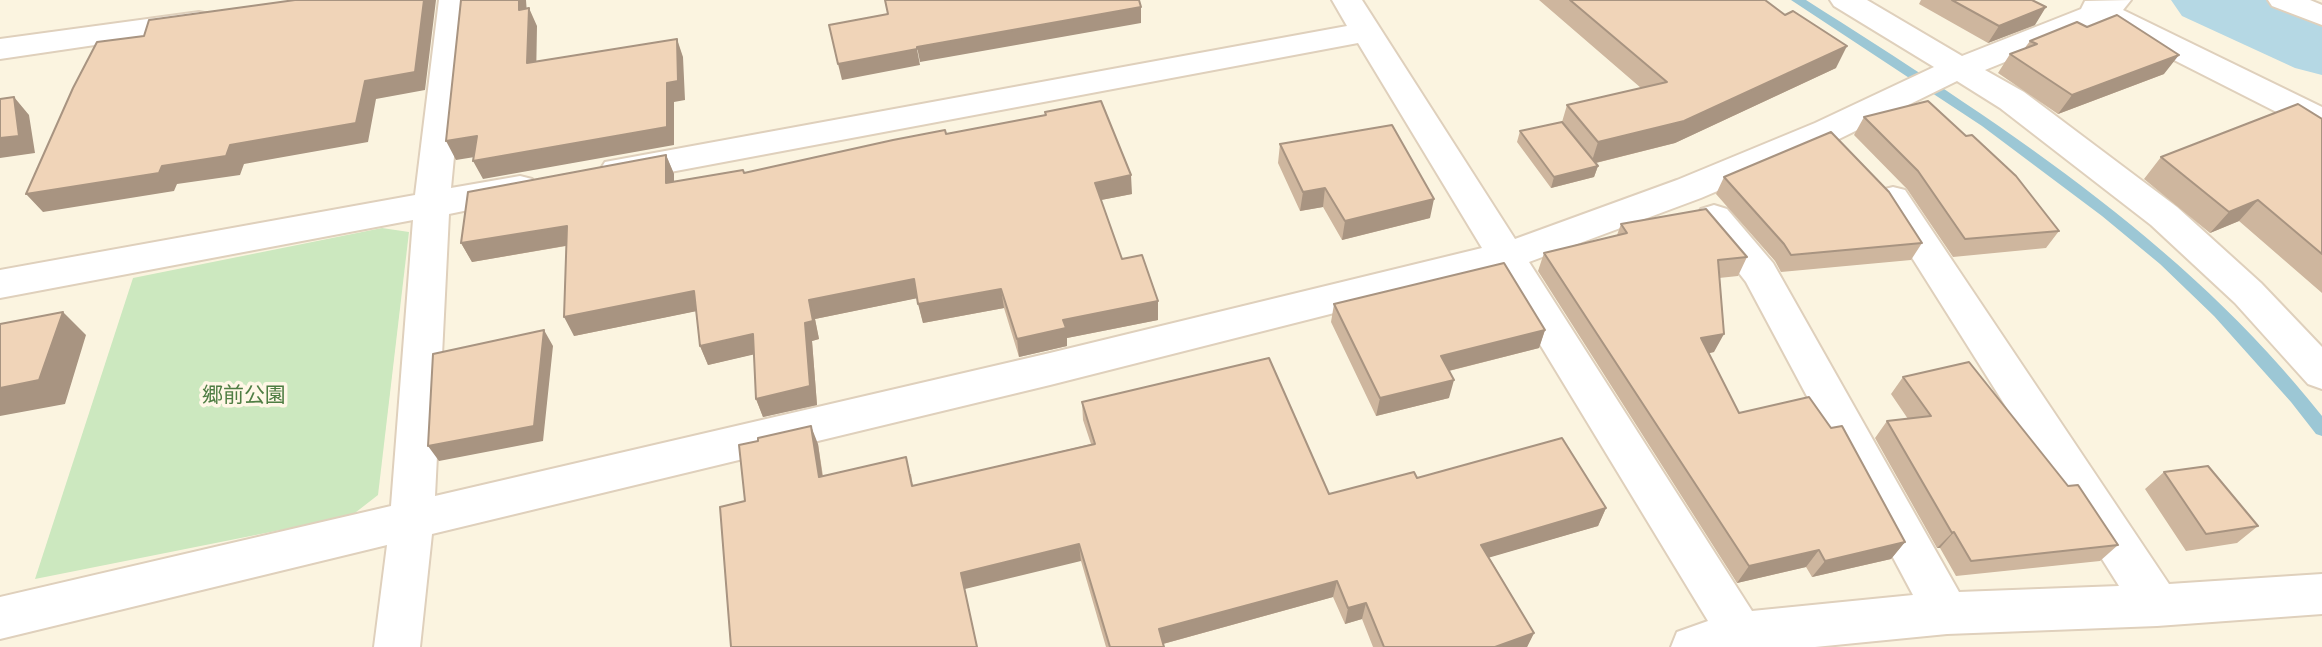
<!DOCTYPE html>
<html>
<head>
<meta charset="utf-8">
<style>
  body { margin:0 }
  canvas { display:block; background:#fbf4e0 }
</style>
</head>
<body>
<canvas width="2322" height="647"></canvas>
<script>
const ctx = document.querySelector('canvas').getContext('2d');
ctx.lineJoin = 'round';
function fill(path, color) { ctx.fillStyle = color; ctx.fill(path, 'evenodd'); }
function trace(path, color, width, dash) { ctx.strokeStyle = color; ctx.lineWidth = width; ctx.lineCap = dash ? 'butt' : 'round'; ctx.setLineDash(dash || []); ctx.stroke(path); }
function write(font, color, halo, rows, align = 'center') {
  ctx.font = font + ' "Alegreya Sans","Noto Sans JP",sans-serif'; ctx.lineWidth = 7; ctx.setLineDash([]); ctx.textBaseline = 'middle'; ctx.strokeStyle = halo; ctx.fillStyle = color; for (const [text, x, y, turn = 0] of rows) {
    ctx.save(); ctx.translate(x, y); ctx.rotate((+turn || 0) * Math.PI / 180); ctx.textAlign = isNaN(turn) ? turn : align; if (halo) ctx.strokeText(text, 0, 0); ctx.fillText(text, 0, 0); ctx.restore();
  }
}
const green = new Path2D(`
  M382,228L409,232L378,495L351,516L35,579L133,278Z`);
const stream = new Path2D(`
  M1791,0H1806C1993,119 2183,239 2322,416V436L2316,434L2291,402L2214,316L2160,264L2102,216L1982,126Z`);
const river = new Path2D(`
  M2171,0H2271L2322,22V75L2295,68L2182,16Z`);
const minor = new Path2D(`
  M439,0H469L451,188L520,176L532,179L538,188L532,197L449,214L435,496L1050,353L1482,248L1358,43L617,182L605,178L600,170L605,162L1347,26L1332,0H1362L1515,239L1677,180L1815,123L1934,67L1834,6L1830,0H1867L1962,56L2081,9L2085,1L2131,0L2123,10L2322,107V132L2310,129L2101,23L1985,70L2024,92L2177,207L2261,283L2322,347V389L2308,384L2235,303L2151,225L2000,108L1957,81L1839,139L1701,198L1529,262L1752,611L1913,595L1746,282L1696,218L1701,209L1714,205L1727,209L1773,263L1959,592L2119,586L1875,199L1881,190L1893,187L1905,190L2169,584L2322,574V614L2157,626L1947,634L1815,647H1671L1677,632L1708,621L1496,272L1050,385L432,534L420,647H374L387,545L0,639V597L391,506L413,220L0,298V270L415,195Z
  M2268,0H2310L2322,5V25L2272,6Z
  M199,12L210,14L214,21L210,28L0,59V39Z`);
const wall = new Path2D(`
  M1539,0H1765L1836,68L1675,143L1596,163L1598,166L1594,177L1551,188L1517,142L1520,131L1562,122L1567,105L1641,88Z
  M1921,0H2032L2035,25L1988,43L1919,4Z
  M2030,41L2164,74L2058,114L1998,73L2010,54L2024,49Z
  M1045,112L1132,194L1101,200L1122,259L1158,301V320L1067,338V346L1019,357L1004,308L923,323L917,298L815,319L819,339L812,341L817,405L763,417L756,399L754,354L708,365L700,346L696,311L574,336L566,246L472,262L461,243L666,155L674,174V182L744,173L1045,116Z
  M1864,117L2059,231L2046,248L1953,257L1907,189L1854,135Z
  M2322,119V293L2239,221L2210,233L2144,179L2161,157Z
  M1280,144L1430,218L1342,240L1323,207L1300,211L1278,163Z
  M1724,177L1922,243L1911,260L1781,272L1775,261L1716,194Z
  M1621,224L1747,257L1738,276L1719,278L1714,352L1709,353L1739,413L1905,542L1891,559L1812,577L1806,567L1737,583L1538,271L1544,253L1617,235Z
  M1334,304L1545,330L1539,348L1449,371V398L1376,416L1331,322Z
  M1903,377L2068,486L2118,545L2100,561L1956,576L1940,548H1937L1875,438L1887,421L1908,419L1891,394Z
  M1082,402L1329,494L1417,478L1606,508L1598,526L1489,557L1534,633L1527,647H1373L1362,619L1345,624L1333,597L1163,644L1164,647H1106L1081,561L745,501L818,444L823,476L911,474L913,486L1091,444L1083,420Z
  M2164,472L2258,526L2237,543L2186,551L2145,489Z`);
const shadedWall = new Path2D(`
  M424,0H436L425,90L376,99L368,142L244,164L240,175L177,184L174,191L43,212L26,194L162,166L230,145Z
  M519,0H526L528,28L519,10Z
  M1141,7V23L920,62L917,47Z
  M2046,7L2035,25L1988,43L1999,26Z
  M529,8L537,26L536,81L527,63Z
  M677,39L683,57L685,100L674,102V145L483,179L473,161L667,83Z
  M1847,46L1836,68L1675,143L1591,164L1598,142Z
  M917,49L920,65L842,80L838,64Z
  M2179,55L2164,74L2058,114L2072,95Z
  M14,97L29,115L35,153L0,158V138Z
  M477,136L487,155L456,160L446,141Z
  M666,155L674,174V202L666,183Z
  M1598,166L1594,177L1551,188L1554,177Z
  M1131,175L1132,194L1096,201L1095,183Z
  M1325,188L1323,207L1300,211L1303,192Z
  M1434,199L1430,218L1342,240L1345,221Z
  M2258,200L2239,221L2210,233L2229,212Z
  M567,226L576,244L472,262L461,243Z
  M914,279L918,298L815,319L819,339L812,341L817,405L763,417L756,399L805,323L809,300Z
  M1001,289L1004,308L923,323L918,304Z
  M694,291L702,310L574,336L564,317Z
  M1158,301V320L1067,338V346L1019,357L1017,339L1063,320Z
  M63,312L86,335L65,404L0,416V388Z
  M544,330L553,346L543,441L439,461L428,446Z
  M1545,330L1539,348L1436,374L1441,356Z
  M753,334L760,353L708,365L700,346Z
  M1724,334L1714,352L1692,357L1701,338Z
  M1454,380L1449,398L1376,416L1380,398Z
  M811,426L818,444L825,495L819,477Z
  M1606,508L1598,526L1474,562L1481,545Z
  M1954,532L1940,548H1937L1952,533Z
  M1905,542L1891,559L1812,577L1825,561Z
  M1079,544L1081,561L965,589L961,573Z
  M1819,550L1806,567L1737,583L1749,566Z
  M1337,581L1333,597L1159,645V629Z
  M1366,603L1362,619L1345,624L1348,608Z
  M1534,633L1527,647H1495Z`);
const building = new Path2D(`
  M295,0H424L415,72L365,81L356,123L230,145L226,156L162,166L159,173L26,194L73,88L97,42L144,36L149,20Z
  M461,0H519V10L529,8L527,63L677,39L678,81L667,83V127L473,161L477,136L446,141Z
  M885,0H1139L1141,7L917,47V49L838,64L829,25L888,14Z
  M1570,0H1765L1785,15L1793,11L1847,46L1684,121L1598,142L1567,105L1667,82Z
  M1952,0H2032L2046,7L1999,26Z
  M2117,15L2179,55L2072,95L2010,54L2037,44L2030,41L2077,22L2087,27Z
  M14,97L19,136L0,138V99Z
  M1101,101L1131,175L1095,183L1122,259L1142,255L1158,301L1063,320L1066,328L1017,339L1001,289L918,304L914,279L809,300L813,321L805,323L810,386L756,399L753,334L700,346L694,291L564,317L567,226L461,243L468,192L666,155V183L743,170L744,173L893,140L945,130L946,134L1046,115L1045,112Z
  M1928,101L1966,136L1972,135L2016,176L2059,231L1965,239L1918,171L1864,117Z
  M2298,104L2322,119V254L2258,200L2229,212L2161,157Z
  M1562,122L1598,166L1554,177L1520,131Z
  M1392,125L1434,199L1345,221L1325,188L1303,192L1280,144Z
  M1831,132L1889,192L1922,243L1791,255L1784,244L1724,177Z
  M1706,209L1747,257L1718,260L1724,334L1701,338L1739,413L1809,397L1831,428L1842,426L1905,542L1825,561L1819,550L1749,566L1544,253L1627,233L1621,224Z
  M1504,263L1545,330L1441,356L1454,380L1380,398L1334,304Z
  M63,312L39,380L0,388V324Z
  M544,330L534,426L428,446L433,354Z
  M1269,358L1329,494L1414,472L1417,478L1562,438L1606,508L1481,545L1534,633L1495,647H1384L1366,603L1348,608L1337,581L1159,629L1164,647H1110L1079,544L961,573L977,647H731L720,507L745,501L739,445L758,441V438L811,426L819,477L906,457L912,486L1095,444L1082,402Z
  M1969,362L2068,486L2078,485L2118,545L1971,561L1954,532L1952,533L1887,421L1931,416L1903,377Z
  M2208,466L2258,526L2206,534L2164,472Z`);
const parkNames = [
  ["郷前公園",244,396]
];
fill(green, '#cce8bf');
fill(stream, '#9cc7d5');
fill(river, '#b5d8e4');
trace(minor, '#dfd0bc', 4);
fill(minor, '#fff');
fill(wall, '#ceb69e');
fill(shadedWall, '#a89481');
fill(building, '#f0d4b8');
trace(building, '#a89481', 2);
write('21px', '#4f7d43', '#fff7e6', parkNames);
</script>
</body>
</html>
